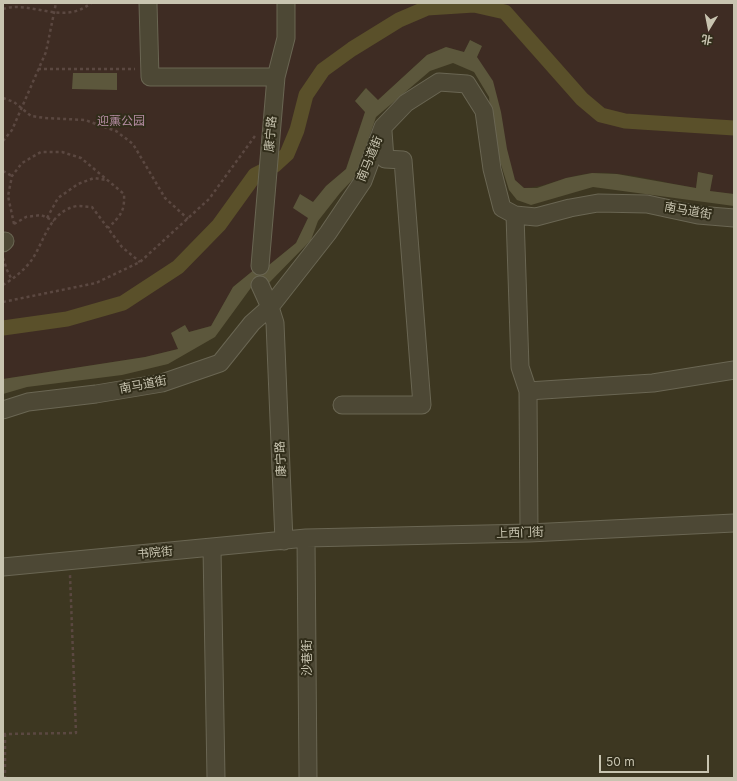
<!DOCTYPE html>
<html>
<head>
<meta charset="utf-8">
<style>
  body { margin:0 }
  #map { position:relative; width:737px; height:781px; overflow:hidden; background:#3d3721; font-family:Inter,"Noto Sans SC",sans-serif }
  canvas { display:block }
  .frame { position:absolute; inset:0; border:4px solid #c8c4b0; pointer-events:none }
  .north { position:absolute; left:689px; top:8px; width:40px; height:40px; -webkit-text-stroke:3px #312d1a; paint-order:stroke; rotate:190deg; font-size:11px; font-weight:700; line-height:16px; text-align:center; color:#c8c4b0 }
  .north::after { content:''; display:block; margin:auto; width:14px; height:18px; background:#c8c4b0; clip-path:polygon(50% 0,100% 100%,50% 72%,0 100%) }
  .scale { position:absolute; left:599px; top:755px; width:110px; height:18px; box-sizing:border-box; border:2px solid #c8c4b0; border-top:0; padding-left:5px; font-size:12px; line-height:14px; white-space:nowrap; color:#c8c4b0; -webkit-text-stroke:3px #312d1a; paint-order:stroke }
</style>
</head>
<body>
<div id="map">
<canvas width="737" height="781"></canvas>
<div class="frame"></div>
<div class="north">北</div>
<div class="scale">50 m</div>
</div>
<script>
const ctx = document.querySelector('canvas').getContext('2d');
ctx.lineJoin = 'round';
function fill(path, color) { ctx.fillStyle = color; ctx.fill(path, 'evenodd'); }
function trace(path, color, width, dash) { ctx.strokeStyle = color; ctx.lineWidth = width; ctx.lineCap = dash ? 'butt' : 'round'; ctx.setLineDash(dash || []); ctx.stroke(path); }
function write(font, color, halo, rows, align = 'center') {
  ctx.font = font + ' Inter,"Noto Sans SC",sans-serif'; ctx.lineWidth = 4; ctx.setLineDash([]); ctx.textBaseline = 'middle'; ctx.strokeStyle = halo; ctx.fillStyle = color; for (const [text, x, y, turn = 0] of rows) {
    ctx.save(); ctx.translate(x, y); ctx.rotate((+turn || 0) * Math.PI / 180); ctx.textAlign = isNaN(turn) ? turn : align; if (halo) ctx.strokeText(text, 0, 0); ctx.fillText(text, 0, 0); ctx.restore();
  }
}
const green = new Path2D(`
  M3,3H734V194L710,191L713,175L698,172L696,188C665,183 624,171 593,173C569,174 548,187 524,188L515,180L477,57L482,46L470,40L464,52L446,47L427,55L378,100L365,88L355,101L365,112L346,169L326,186L313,202L300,194L308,218L296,243L269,265L255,269L233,287L211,326L189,332L185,325L171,333L178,349L145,357L3,379Z`);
const canal = new Path2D(`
  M3,328L67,319L123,303L178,267L219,225L255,175L275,165L287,154L297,130L306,95L323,70L352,49L399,20L427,8L474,5L505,12L582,99L601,115L625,121L734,128`);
const building = new Path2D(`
  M470,40L482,46L477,57L493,81L501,112L507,149L515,180L524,188H537L566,178L592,173L617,174L696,188L698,172L713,175L710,191L734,194V206L593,187L531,205L517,200L509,190L492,136L489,97L474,72L453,63L430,71L376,117L356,176L340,193L318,221L311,240L267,285H253L215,337L168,364L122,375L27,387L3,394V379L145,357L178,349L171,333L185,325L189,332L211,326L233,287L255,269L260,266L269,265L296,243L308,218L293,208L300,194L313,202L326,186L346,169L365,112L355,101L366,88L378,100L427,55L446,47L464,52Z
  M73,73H117V90L72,89Z`);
const path = new Path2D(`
  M3,9C31,0 63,26 91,3
  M38,69H135
  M3,98L14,102L31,116L45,118L85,120L116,131L133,144L165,198L188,219
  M3,141L12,130L46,52L56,3
  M3,171L12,176
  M47,218L58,198L78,184L94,178L106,180
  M14,224L8,196L12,176L22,163L41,152H62L81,158L124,194C125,212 120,216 108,228
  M14,224L26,217L41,215L54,221
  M3,258L7,270L12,280
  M3,285C13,279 26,269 33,258C45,239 50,211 77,206C82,206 87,207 92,207L122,247L140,262
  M3,302L96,283L140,262L209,199L255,136
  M3,734L76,733L70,575
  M5,734V778`);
const minor = new Path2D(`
  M148,3L150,77H276
  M515,215L520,367L528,391L529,533
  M3,243L5,241
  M260,266L276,77L286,38V3
  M260,285L270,307L275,323L284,541
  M528,391L653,383L734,370
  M342,405H422L403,160L385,159L383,131
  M3,410L28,402L96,394L162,383L220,363L252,323L270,307L328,233L363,181L383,127L406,103L439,82L467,84L484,111L492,169L502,208L515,215L536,217L570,208L598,203L647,204L698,215L734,218
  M306,538L308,778
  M212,548L216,778
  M3,567L306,538L529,533L734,523`);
const parkNames = [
  ["迎薰公园",121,121]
];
const streetNames = [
  ["康宁路",271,134,-85],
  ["南马道街",370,159,-68],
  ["南马道街",688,211,10],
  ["南马道街",143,385,-11],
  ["康宁路",281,459,-93],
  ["上西门街",520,533,-2],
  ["书院街",155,553,-5],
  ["沙巷街",307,658,-90]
];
fill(green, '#3e2c23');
trace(canal, '#5a502a', 15);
fill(building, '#5c573c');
trace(minor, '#6a6653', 19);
trace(path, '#5b4841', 2.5, [3, 3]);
trace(minor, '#4d4835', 17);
write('12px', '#b48ca2', '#312d1a', parkNames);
write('12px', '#c8c4b0', '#312d1a', streetNames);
</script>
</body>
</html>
